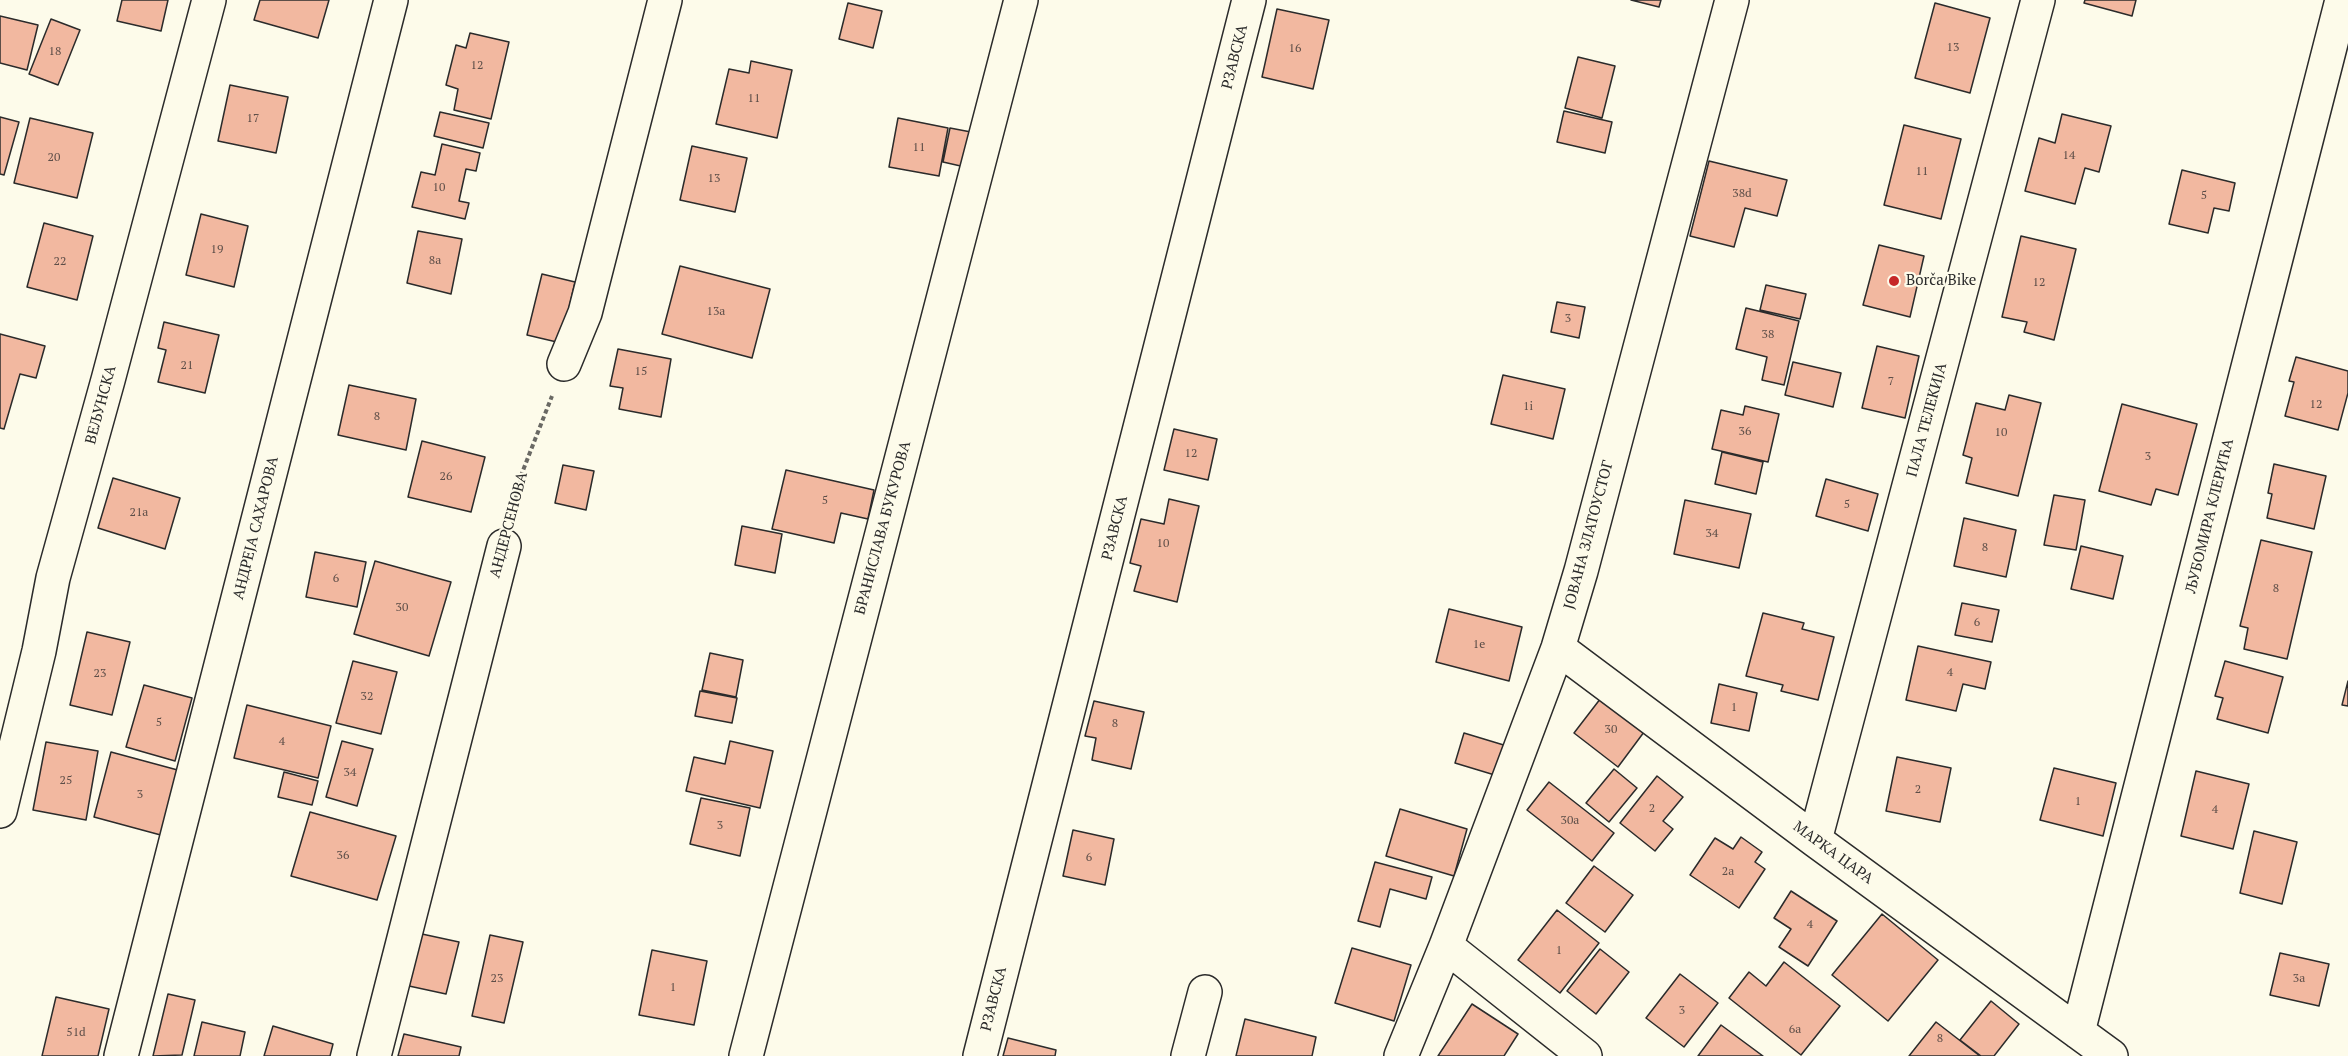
<!DOCTYPE html>
<html>
<head>
<meta charset="utf-8">
<style>
  body { margin:0 }
  canvas { display:block; background:#fdfbea }
</style>
</head>
<body>
<canvas width="2348" height="1056"></canvas>
<script>
const ctx = document.querySelector('canvas').getContext('2d');
ctx.lineJoin = 'round';
function fill(path, color) { ctx.fillStyle = color; ctx.fill(path, 'evenodd'); }
function trace(path, color, width, dash) { ctx.strokeStyle = color; ctx.lineWidth = width; ctx.lineCap = dash ? 'butt' : 'round'; ctx.setLineDash(dash || []); ctx.stroke(path); }
function write(font, color, halo, rows, align = 'center') {
  ctx.font = font + ' "PT Serif",serif'; ctx.lineWidth = 4.5; ctx.setLineDash([]); ctx.textBaseline = 'middle'; ctx.strokeStyle = halo; ctx.fillStyle = color; for (const [text, x, y, turn = 0] of rows) {
    ctx.save(); ctx.translate(x, y); ctx.rotate((+turn || 0) * Math.PI / 180); ctx.textAlign = isNaN(turn) ? turn : align; if (halo) ctx.strokeText(text, 0, 0); ctx.fillText(text, 0, 0); ctx.restore();
  }
}
const building = new Path2D(`
  M122,0H168L161,31L117,21Z
  M260,0H329L318,38L254,20Z
  M1631,0H1661L1659,7Z
  M2085,0H2136L2132,16L2084,3Z
  M848,3L882,11L873,48L839,39Z
  M1935,3L1990,18L1970,93L1915,78Z
  M1277,9L1329,20L1313,89L1262,77Z
  M0,16L38,25L27,70L0,63Z
  M51,19L80,30L58,85L29,74Z
  M470,33L509,42L491,119L454,110L458,89L446,85L456,45L466,48Z
  M1578,57L1615,66L1602,118L1565,108Z
  M751,61L792,70L777,138L716,124L729,69L749,73Z
  M230,85L288,97L276,153L218,141Z
  M1564,111L1612,122L1605,153L1557,142Z
  M440,112L489,123L483,148L434,136Z
  M2062,114L2111,126L2099,172L2085,168L2075,204L2025,191L2039,138L2055,143Z
  M0,117L19,122L4,175L0,174Z
  M30,118L93,133L77,198L14,183Z
  M898,118L948,128L939,176L889,167Z
  M1904,125L1961,139L1941,219L1884,205Z
  M950,128L971,132L965,167L943,162Z
  M442,144L480,153L476,171L466,169L459,201L469,203L465,219L412,207L421,172L435,175Z
  M692,146L747,158L735,212L680,200Z
  M1709,161L1787,180L1777,216L1745,208L1734,247L1690,236Z
  M2182,170L2235,183L2229,211L2214,208L2208,233L2169,224Z
  M201,214L248,226L234,287L186,275Z
  M44,223L93,236L77,300L27,287Z
  M418,231L462,239L451,294L407,283Z
  M2021,236L2076,249L2054,340L2024,332L2027,322L2002,317Z
  M1879,245L1924,256L1910,317L1863,305Z
  M680,266L770,289L752,358L662,334Z
  M542,274L575,282L561,343L527,335Z
  M1766,285L1806,294L1800,319L1760,310Z
  M1557,302L1585,307L1579,338L1551,332Z
  M1746,308L1799,321L1784,385L1762,380L1767,357L1736,349Z
  M164,322L219,335L205,393L158,382L166,350L158,348Z
  M0,334L45,346L36,378L20,374L4,429L0,428Z
  M1877,346L1919,356L1905,418L1862,408Z
  M618,349L671,359L661,417L619,409L623,388L610,386Z
  M2296,357L2348,371V393L2338,430L2285,416L2294,382L2289,381Z
  M1793,362L1841,373L1833,407L1785,395Z
  M1503,375L1565,389L1553,439L1491,424Z
  M349,385L416,399L406,450L338,435Z
  M2009,395L2041,403L2018,496L1966,483L1972,458L1963,455L1976,403L2005,410Z
  M2122,404L2197,424L2178,495L2156,489L2151,505L2099,491Z
  M1745,406L1779,414L1768,462L1712,449L1721,410L1743,415Z
  M1174,429L1217,439L1208,480L1164,470Z
  M422,441L485,457L471,512L408,497Z
  M1722,452L1763,462L1756,494L1715,484Z
  M2274,464L2326,476L2314,529L2267,518L2272,494L2268,493Z
  M563,465L594,471L586,510L555,503Z
  M786,470L874,490L868,519L841,513L834,543L772,529Z
  M113,478L180,498L165,549L98,528Z
  M1826,479L1878,494L1868,531L1816,516Z
  M2054,495L2085,500L2076,550L2044,545Z
  M1169,499L1199,506L1177,602L1134,591L1141,566L1130,563L1141,519L1164,524Z
  M1685,500L1751,514L1739,568L1674,554Z
  M1964,518L2016,530L2006,577L1954,566Z
  M742,526L782,534L775,573L735,565Z
  M2261,540L2312,552L2287,659L2244,649L2248,628L2240,626Z
  M2081,546L2123,556L2113,599L2071,589Z
  M315,552L366,562L357,607L306,597Z
  M375,561L451,582L429,656L354,634Z
  M1962,603L1999,610L1992,642L1955,635Z
  M1449,609L1522,627L1509,681L1436,662Z
  M1763,613L1804,623L1802,629L1834,637L1818,700L1781,691L1783,685L1746,676Z
  M87,632L130,642L112,715L70,705Z
  M1918,646L1991,662L1985,689L1963,684L1956,711L1906,700Z
  M710,653L743,660L736,697L702,690Z
  M353,661L397,672L381,734L336,723Z
  M2225,661L2283,677L2268,733L2217,719L2223,698L2215,696Z
  M2348,681V706L2342,705Z
  M1719,684L1757,693L1749,731L1711,723Z
  M144,685L192,698L175,761L126,747Z
  M700,691L737,698L732,723L695,716Z
  M1604,694L1647,728L1618,767L1574,733Z
  M1094,701L1144,712L1131,769L1092,760L1096,738L1085,736Z
  M247,705L331,726L318,778L234,758Z
  M1464,733L1507,746L1498,776L1455,763Z
  M342,741L373,749L357,806L326,797Z
  M730,741L773,751L760,808L686,791L694,757L725,764Z
  M46,742L98,751L86,820L33,810Z
  M111,752L185,772L168,837L94,817Z
  M1897,757L1951,768L1940,822L1886,811Z
  M2054,768L2116,783L2103,836L2040,820Z
  M1614,769L1637,788L1609,822L1586,803Z
  M2196,771L2249,784L2233,849L2181,836Z
  M284,772L318,781L312,805L278,797Z
  M1657,776L1683,797L1663,821L1673,829L1655,851L1620,823Z
  M1549,782L1614,833L1592,861L1527,810Z
  M701,798L750,808L740,856L690,844Z
  M1400,809L1467,829L1454,876L1386,856Z
  M310,812L396,836L377,900L291,876Z
  M1073,830L1114,839L1105,885L1063,876Z
  M2254,831L2297,842L2282,904L2240,893Z
  M1741,837L1762,852L1755,862L1765,869L1739,908L1690,875L1715,838L1733,849Z
  M1375,862L1432,877L1426,899L1390,889L1380,927L1358,921Z
  M1594,866L1633,895L1605,932L1566,903Z
  M1791,891L1837,921L1808,966L1779,947L1791,929L1774,918Z
  M1557,910L1599,943L1560,993L1518,960Z
  M1882,914L1938,960L1888,1021L1832,975Z
  M422,934L459,942L446,994L409,986Z
  M490,935L523,942L504,1023L472,1016Z
  M1352,948L1411,965L1394,1021L1335,1003Z
  M1600,949L1629,972L1596,1014L1567,991Z
  M652,950L707,961L694,1025L639,1015Z
  M2280,953L2329,964L2319,1006L2270,995Z
  M1784,962L1840,1006L1801,1055L1729,998L1749,972L1766,986Z
  M1680,974L1718,1003L1684,1047L1646,1018Z
  M168,994L195,1000L182,1055L153,1056Z
  M56,997L109,1009L98,1056H42Z
  M1991,1001L2019,1024L1994,1056H1981L1960,1040Z
  M1472,1004L1518,1034L1504,1056H1438Z
  M1245,1019L1316,1037L1312,1056H1236Z
  M202,1022L245,1032L240,1056H194Z
  M1936,1022L1980,1056H1909Z
  M1721,1025L1763,1056H1698Z
  M273,1026L333,1044L330,1056H264Z
  M404,1034L461,1047L459,1056H398Z
  M1008,1038L1056,1050L1055,1056H1003Z`);
const path = new Path2D(`
  M512,513L522,473L552,396`);
const street = new Path2D(`
  M564,364L585,313L665,0
  M1558,648L1815,840L2111,1056
  M0,811L39,651L53,578L108,380L209,0
  M1815,840L2038,0
  M1446,946L1585,1056
  M2078,1032L2342,0
  M121,1056L391,0
  M374,1056L504,546
  M746,1056L1021,0
  M980,1056L1249,0
  M1188,1056L1205,992
  M1401,1056L1446,946L1558,648L1581,571L1732,0`);
const markers = [
  [1894,281,6,"#c62828"]
];
const numberNames = [
  ["13",1953,48],
  ["16",1295,49],
  ["18",55,52],
  ["12",477,66],
  ["11",754,99],
  ["17",253,119],
  ["11",919,148],
  ["14",2069,156],
  ["20",54,158],
  ["11",1922,172],
  ["13",714,179],
  ["10",439,188],
  ["38d",1742,194],
  ["5",2204,196],
  ["19",217,250],
  ["8a",435,261],
  ["22",60,262],
  ["12",2039,283],
  ["13a",716,312],
  ["3",1568,319],
  ["38",1768,335],
  ["21",187,366],
  ["15",641,372],
  ["7",1891,382],
  ["12",2316,405],
  ["1i",1528,407],
  ["8",377,417],
  ["36",1745,432],
  ["10",2001,433],
  ["12",1191,454],
  ["3",2148,457],
  ["26",446,477],
  ["5",825,501],
  ["5",1847,505],
  ["21a",139,513],
  ["34",1712,534],
  ["10",1163,544],
  ["8",1985,548],
  ["6",336,579],
  ["8",2276,589],
  ["30",402,608],
  ["6",1977,623],
  ["1e",1479,645],
  ["4",1950,673],
  ["23",100,674],
  ["32",367,697],
  ["1",1734,708],
  ["5",159,723],
  ["8",1115,724],
  ["30",1611,730],
  ["4",282,742],
  ["34",350,773],
  ["25",66,781],
  ["2",1918,790],
  ["3",140,795],
  ["1",2078,802],
  ["2",1652,809],
  ["4",2215,810],
  ["30a",1570,821],
  ["3",720,826],
  ["36",343,856],
  ["6",1089,858],
  ["2a",1728,872],
  ["4",1810,925],
  ["1",1559,951],
  ["23",497,979],
  ["3a",2299,979],
  ["1",673,988],
  ["3",1682,1011],
  ["6a",1795,1030],
  ["51d",76,1033],
  ["8",1940,1039]
];
const streetNames = [
  ["РЗАВСКА",1235,57,-76],
  ["ВЕЉУНСКА",101,405,-75],
  ["ПАЛА ТЕЛЕКИЈА",1927,420,-75],
  ["ЉУБОМИРА КЛЕРИЋА",2210,516,-76],
  ["АНДЕРСЕНОВА",509,525,-75],
  ["АНДРЕЈА САХАРОВА",256,528,-76],
  ["БРАНИСЛАВА БУКУРОВА",883,528,-75],
  ["РЗАВСКА",1115,528,-76],
  ["ЈОВАНА ЗЛАТОУСТОГ",1589,535,-75],
  ["МАРКА ЦАРА",1833,853,36],
  ["РЗАВСКА",994,999,-76]
];
const poiNames = [
  ["Borča Bike",1906,281]
];
fill(building, '#f2b8a0');
trace(building, '#2b2b2b', 1.5);
trace(street, '#2b2b2b', 36);
trace(path, '#6a6964', 4, [4.5, 3]);
trace(street, '#fdfbea', 33);
for (const [x, y, r, color] of markers) { const dot = new Path2D(); dot.arc(x, y, r, 0, 2 * Math.PI); ctx.fillStyle = color; ctx.fill(dot); trace(dot, '#fdfbea', 2); }
write('12px', '#5d4e48', null, numberNames);
write('15px', '#2b2b2b', '#fdfbea', streetNames);
write('15px', '#2b2b2b', '#fdfbea', poiNames, 'left');
</script>
</body>
</html>
